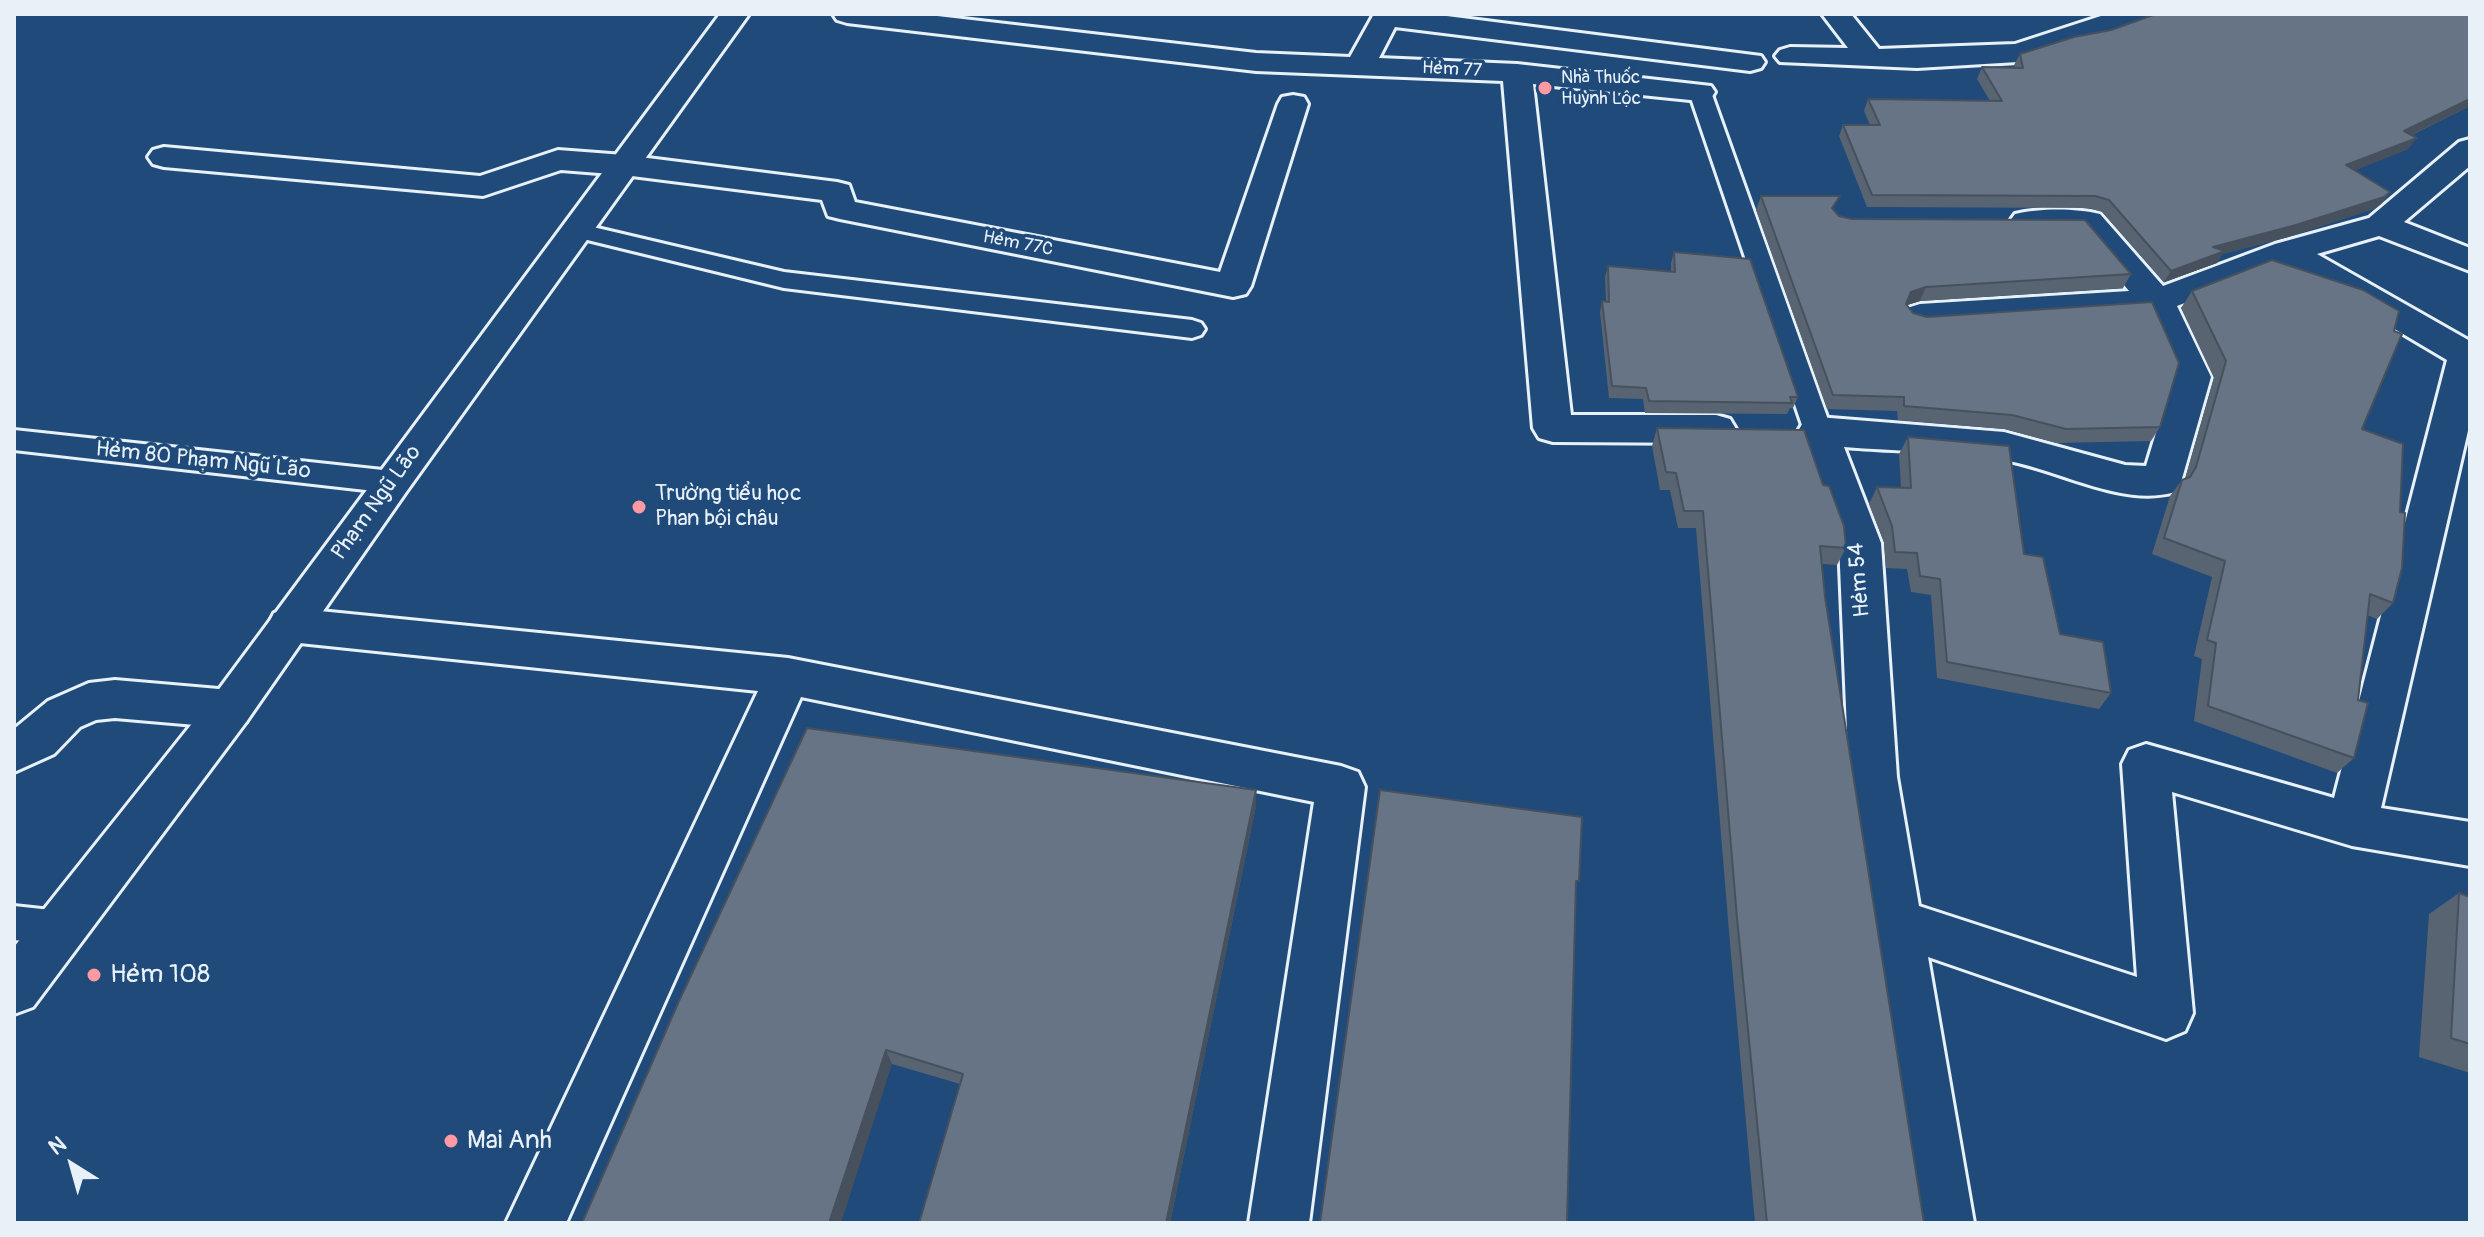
<!DOCTYPE html>
<html>
<head>
<meta charset="utf-8">
<style>
  body { margin:0 }
  #map { position:relative; width:2484px; height:1237px; overflow:hidden; background:#1f4a7a; font-family:Pangolin,sans-serif }
  canvas { display:block }
  .frame { position:absolute; inset:0; border:16px solid #e8f1f8; pointer-events:none }
  .north { position:absolute; left:32px; top:1125px; width:80px; height:80px; -webkit-text-stroke:6px #1f4a7a; paint-order:stroke; rotate:323deg; font-size:22px; font-weight:700; line-height:32px; text-align:center; color:#e8f1f8 }
  .north::after { content:''; display:block; margin:auto; width:28px; height:36px; background:#e8f1f8; clip-path:polygon(50% 0,100% 100%,50% 72%,0 100%) }
</style>
</head>
<body>
<div id="map">
<canvas width="2484" height="1237"></canvas>
<div class="frame"></div>
<div class="north">N</div>
</div>
<script>
const ctx = document.querySelector('canvas').getContext('2d');
ctx.lineJoin = 'round';
function trace(path, color, width, dash) { ctx.strokeStyle = color; ctx.lineWidth = width; ctx.lineCap = dash ? 'butt' : 'round'; ctx.setLineDash(dash || []); ctx.stroke(path); }
function fill(path, color) { ctx.fillStyle = color; ctx.fill(path, 'evenodd'); }
function write(font, color, halo, rows, align = 'center') {
  ctx.font = font + ' Pangolin,sans-serif'; ctx.lineWidth = 7; ctx.setLineDash([]); ctx.textBaseline = 'middle'; ctx.strokeStyle = halo; ctx.fillStyle = color; for (const [text, x, y, turn = 0] of rows) {
    ctx.save(); ctx.translate(x, y); ctx.rotate((+turn || 0) * Math.PI / 180); ctx.textAlign = isNaN(turn) ? turn : align; if (halo) ctx.strokeText(text, 0, 0); ctx.fillText(text, 0, 0); ctx.restore();
  }
}
const lane = new Path2D(`
  M1700,85L1711,92L1832,431L1828,438L1818,441L1808,438L1804,431L1689,92Z
  M576,223L784,272L1192,320L1201,323L1205,329L1201,335L1192,338L784,288L567,235L564,230L567,225Z
  M14,430L392,471L402,475L407,482L402,489L392,493L14,450Z
  M14,906L60,911L73,916L79,928L73,940L60,945L14,940Z`);
const street = new Path2D(`
  M833,14H920L1256,53L1350,57L1374,14H1431L1761,56L1765,62L1761,68L1750,71L1395,27L1379,58L1517,64L1711,86L1715,92L1711,98L1700,101L1533,84L1571,415H1716L1730,419L1736,429L1730,439L1716,443L1553,442L1539,438L1533,428L1503,81L1256,71L847,23L837,20Z
  M1822,14H1851L1879,49L2015,44L2107,14H2149L2145,20L2018,62L1917,68L1780,62L1775,56L1780,50L1790,47L1848,48Z
  M1293,95L1304,97L1308,104L1251,286L1246,294L1233,297L840,219L828,216L822,200L624,175L561,170L483,196L164,167L153,164L148,157L153,150L164,147L480,176L558,150L624,155L837,182L849,185L855,202L1220,272L1278,104L1282,97Z
  M2470,139V166L2404,222L2470,248V271L2379,236L2317,254L2470,341V422L2381,808L2470,822V866L2352,846L2172,792L2193,1013L2185,1031L2166,1039L1928,957L1974,1223H1914L1849,777L1839,543L1798,431L1804,421L1818,417L2004,432L2125,465L2146,466L2173,377L2145,313L1920,328L1907,324L1902,316L1907,308L1920,304L2129,291L2079,231H2027L2015,228L2010,221L2015,214C2040,208 2075,208 2100,214L2163,286L2275,244L2369,218L2459,142ZM2285,264L2447,360L2334,798L2146,744L2129,750L2122,764L2137,977L1919,906L1897,777L1881,543L1844,447C1896,451 1951,452 2003,460C2056,468 2122,508 2175,492L2181,482L2211,377L2177,306Z
  M290,608L788,658L1341,766L1358,772L1365,787L1309,1223H1249L1314,802L801,697L566,1223H506L758,691L290,642L274,637L268,625L274,613Z
  M115,680L230,690L246,696L253,709L246,722L230,728L115,718L96,720L80,727L54,754L14,772V729L48,701L89,683Z`);
const secondary = new Path2D(`
  M720,14H749L406,492L246,722L33,1007L14,1014V947L214,696Z`);
const wall = new Path2D(`
  M2470,14V106L2412,135L2408,149L2355,170L2390,192L2381,204L2376,208L2288,237L2222,254L2217,263L2164,282L2102,212L2089,208L1867,207L1839,136L1843,125H1870L1864,111L1868,99L1990,101L1977,79L1982,67L2015,68L2014,65L2020,54Z
  M1761,196L1834,211L1839,216L2131,274L2123,288L1920,301L1907,305L1913,313L2160,427L2151,441L2057,443L2004,429L1898,420L1897,411L1827,409L1756,210Z
  M1674,252L1798,397L1793,408H1790L1787,414L1645,413L1643,399L1609,398L1600,312L1602,301L1606,302L1605,277L1608,266L1671,272V263Z
  M2192,291L2362,429L2393,603L2377,619L2367,615L2358,700L2354,758L2337,773L2194,721L2202,659L2194,656L2212,577L2152,554L2170,496L2182,480L2185,479L2214,378L2181,308Z
  M1657,428L1823,485L1846,548L1837,565L1822,564L1825,597L1924,1223H1755L1729,932L1696,528H1678L1670,490H1660L1652,446Z
  M1908,437L2024,554L2060,634L2111,693L2099,709L1937,678L1931,595L1911,592L1907,569L1886,568L1884,542L1869,504L1877,487L1901,488L1899,454Z
  M1256,806L1170,1223H919L960,1084L892,1064L582,1223Z
  M2459,893L2470,897V1073L2419,1057L2429,914Z`);
const shadedWall = new Path2D(`
  M2470,99V106L2396,142L2404,131Z
  M2417,138L2408,149L2338,177L2346,165Z
  M2390,192L2381,204L2376,208L2288,237L2222,254L2217,263L2164,282L2171,271L2213,247Z
  M1926,287L1920,301L1904,306L1911,292Z
  M1256,790V806L1170,1223H1166Z
  M886,1050L892,1064L841,1223H829Z`);
const building = new Path2D(`
  M2156,14H2470V99L2404,131L2417,138L2346,165L2390,192L2384,197L2296,225L2213,247L2225,251L2171,271L2109,200L2095,196L1872,195L1843,125H1880L1868,99L2002,101L1982,67L2023,68L2020,54L2074,37L2111,30Z
  M1761,196H1840L1832,208L1839,216L1852,219L2085,220L2131,274L1926,287L1911,292L1906,304L1913,313L1927,317L2152,302L2179,363L2160,427L2066,429L2012,415L1904,406V397L1833,395Z
  M1674,252L1750,259L1798,397H1790L1792,403L1649,401L1646,388L1612,386L1602,301L1609,302L1608,266L1675,272Z
  M2272,260L2363,290L2399,311L2394,331L2402,334L2362,429L2403,444L2400,512L2405,513L2402,568L2393,603L2370,594L2358,700L2368,703L2354,758L2208,706L2216,643L2207,640L2225,561L2164,538L2182,480L2190,477L2196,467L2226,361L2192,291Z
  M1657,428L1804,430L1823,485L1829,486L1844,526L1846,548L1820,546L1825,597L1924,1223H1767L1737,918L1703,511H1684L1676,473L1666,472Z
  M1908,437L2009,446L2024,554L2043,557L2060,634L2103,642L2111,693L1947,662L1940,579L1920,576L1917,553L1895,552L1892,526L1877,487L1911,488Z
  M807,728L1256,790L1166,1223H919L963,1074L886,1050L829,1223H582L679,1001Z
  M1380,790L1582,817L1579,881H1576L1567,1223H1320Z
  M2459,893L2470,897V1044L2451,1038Z`);
const markers = [
  [1545,88,8,"#ff9aa2"],
  [639,507,8,"#ff9aa2"],
  [94,975,8,"#ff9aa2"],
  [451,1141,8,"#ff9aa2"]
];
const farStreetnames = [
  ["Hẻm 77",1452,70,3],
  ["Hẻm 77C",1018,244,11]
];
const farPoinames = [
  ["Nhà Thuốc",1561,78],
  ["Huỳnh Lộc",1561,99]
];
const streetNames = [
  ["Hẻm 80 Phạm Ngũ Lão",203,461,6],
  ["Phạm Ngũ Lão",377,503,-54],
  ["Hẻm 54",1860,580,-95]
];
const poiNames = [
  ["Trường tiểu học",655,494],
  ["Phan bội châu",655,519]
];
const nearPoinames = [
  ["Hẻm 108",110,975],
  ["Mai Anh",467,1141]
];
trace(lane, '#e8f1f8', 6);
trace(street, '#e8f1f8', 6);
trace(secondary, '#e8f1f8', 6);
fill(lane, '#1f4a7a');
fill(street, '#1f4a7a');
fill(secondary, '#1f4a7a');
fill(wall, '#586472');
fill(shadedWall, '#47515d');
fill(building, '#667485');
trace(building, '#47515d', 2);
for (const [x, y, r, color] of markers) { const dot = new Path2D(); dot.arc(x, y, r, 0, 2 * Math.PI); ctx.fillStyle = color; ctx.fill(dot); trace(dot, '#1f4a7a', 3); }
write('18px', '#e8f1f8', '#1f4a7a', farStreetnames);
write('18px', '#e8f1f8', '#1f4a7a', farPoinames, 'left');
write('22px', '#e8f1f8', '#1f4a7a', streetNames);
write('22px', '#e8f1f8', '#1f4a7a', poiNames, 'left');
write('26px', '#e8f1f8', '#1f4a7a', nearPoinames, 'left');
</script>
</body>
</html>
